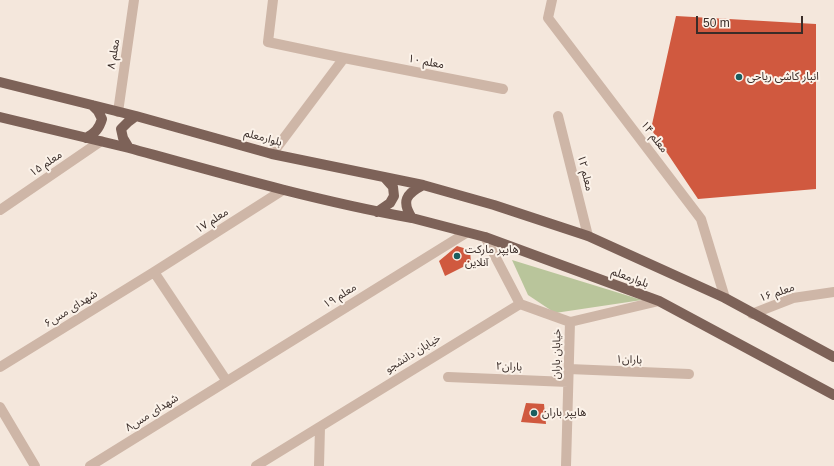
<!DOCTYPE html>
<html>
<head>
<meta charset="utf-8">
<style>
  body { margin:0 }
  #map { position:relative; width:834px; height:466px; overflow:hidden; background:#f4e7dc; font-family:Arial,sans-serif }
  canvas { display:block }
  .scale { position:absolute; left:696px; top:16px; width:107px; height:18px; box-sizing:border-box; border:2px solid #392c28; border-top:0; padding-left:5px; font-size:12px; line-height:14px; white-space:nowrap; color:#392c28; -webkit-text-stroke:3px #fbf2e9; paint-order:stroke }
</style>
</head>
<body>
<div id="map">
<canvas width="834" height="466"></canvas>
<div class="scale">50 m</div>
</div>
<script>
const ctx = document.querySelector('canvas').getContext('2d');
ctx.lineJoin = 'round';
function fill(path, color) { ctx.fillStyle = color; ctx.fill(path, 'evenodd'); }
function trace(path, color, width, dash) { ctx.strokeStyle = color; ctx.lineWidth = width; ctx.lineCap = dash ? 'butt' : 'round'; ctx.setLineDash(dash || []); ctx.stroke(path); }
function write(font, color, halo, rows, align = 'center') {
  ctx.font = font + ' Arial,"Noto Sans Arabic",sans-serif'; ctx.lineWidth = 4; ctx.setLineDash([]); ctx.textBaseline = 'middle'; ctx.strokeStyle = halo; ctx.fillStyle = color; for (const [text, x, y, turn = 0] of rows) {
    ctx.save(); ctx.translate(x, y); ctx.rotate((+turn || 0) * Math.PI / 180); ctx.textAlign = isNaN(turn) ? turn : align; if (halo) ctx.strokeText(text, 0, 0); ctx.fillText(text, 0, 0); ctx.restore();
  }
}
const green = new Path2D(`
  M512,260L642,300L555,313L528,295Z`);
const building = new Path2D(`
  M676,16L816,24V189L698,199L651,129Z
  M457,246L470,250L471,263L445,276L439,261Z
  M526,403L544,404L546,424L521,422Z`);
const minor = new Path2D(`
  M273,0L268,42L344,58L503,89
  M552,0L548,18L701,219L725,298
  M118,112L134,0
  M558,116L588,236
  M272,154L344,58
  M0,210L101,141
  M485,237L520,304L570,322L566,466
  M154,272L226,380
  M752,314L793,298L834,292
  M570,322L659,301
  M0,367L154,272L283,190
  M569,369L689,374
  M448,377L568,382
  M0,407L35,466
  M90,466L466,233
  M256,466L520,304
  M319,466L320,427`);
const major = new Path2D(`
  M0,82L136,116
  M0,117L129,148
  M86,138C95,133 99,129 102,119L98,111L92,105
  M377,212L390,203L394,196L393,187L384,177
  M412,218C317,201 223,174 129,148L123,138L121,129L128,122L136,116L272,154L423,185
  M834,357L725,298L588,236L494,205L423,185C406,194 401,201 412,218L485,237L659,301L834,395`);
const markers = [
  [739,77,4,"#1a5e5f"],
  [457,256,4,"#1a5e5f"],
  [534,413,4,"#1a5e5f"]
];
const streetNames = [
  ["معلم ۸",114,54,-81],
  ["معلم ۱۰",426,62,11],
  ["معلم ۱۴",654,137,53],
  ["بلوارمعلم",263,138,15],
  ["معلم ۱۵",46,164,-34],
  ["معلم ۱۲",585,173,76],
  ["معلم ۱۷",212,221,-33],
  ["بلوارمعلم",630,278,20],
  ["معلم ۱۶",777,293,-19],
  ["معلم ۱۹",340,296,-32],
  ["شهدای مس۶",71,309,-32],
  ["خیابان دانشجو",413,354,-32],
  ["خیابان باران",557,354,-89],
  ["باران۱",629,360,2],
  ["باران۲",509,367,2],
  ["شهدای مس۸",152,413,-32]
];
const poiNames = [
  ["انبار کاشی ریاحی",747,77],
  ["هایپر مارکت",465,250],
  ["آنلاین",465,263],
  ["هایپر باران",542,413]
];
fill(green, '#b9c59b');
fill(building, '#d0593f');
trace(minor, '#ceb6a7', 10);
trace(major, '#7d6258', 10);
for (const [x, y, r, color] of markers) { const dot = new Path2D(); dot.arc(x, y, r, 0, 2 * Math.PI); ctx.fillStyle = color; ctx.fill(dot); trace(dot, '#fbf2e9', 1.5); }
write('11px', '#392c28', '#fbf2e9', streetNames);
write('11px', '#392c28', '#fbf2e9', poiNames, 'left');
</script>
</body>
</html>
